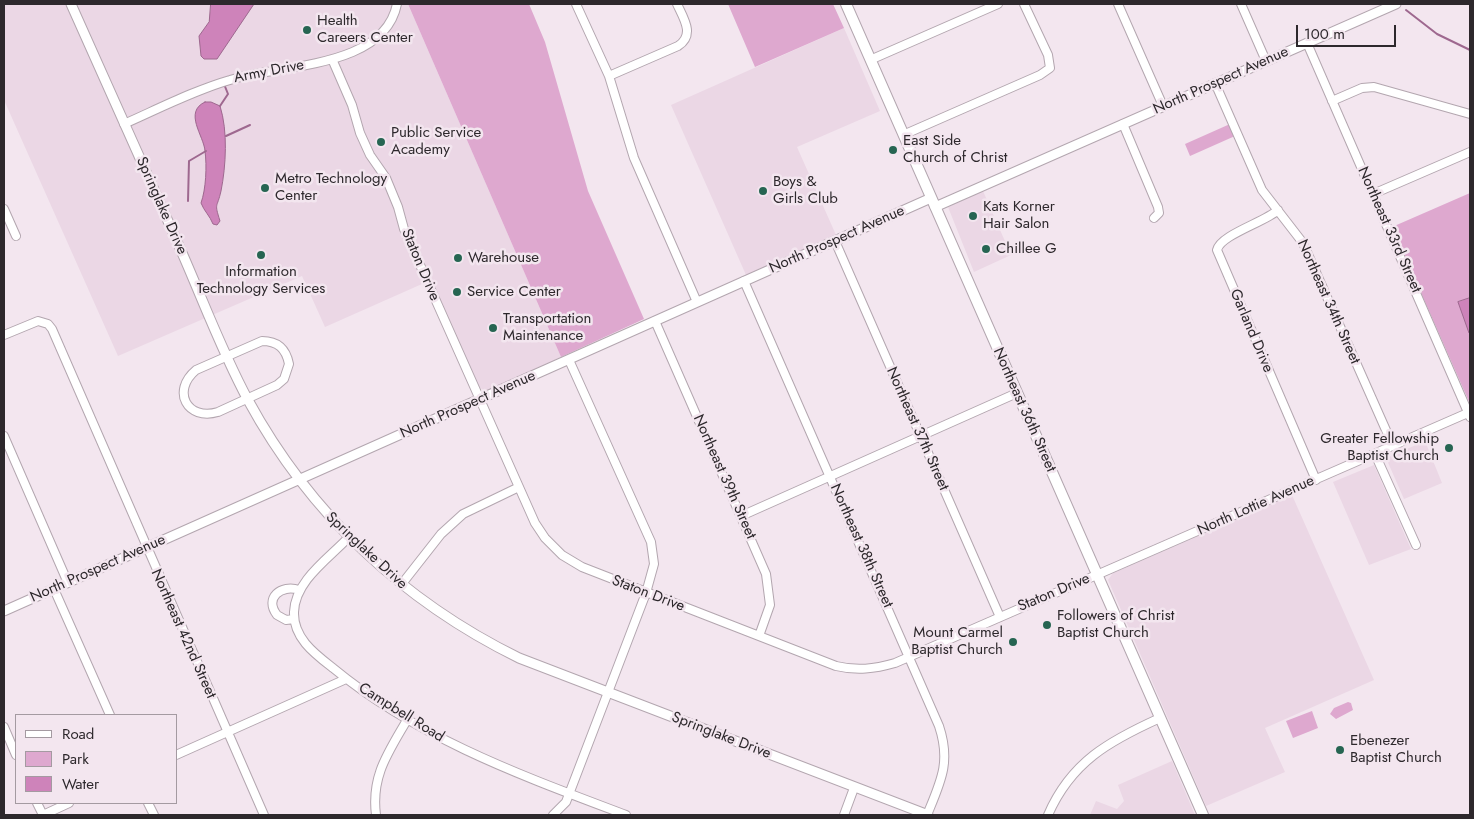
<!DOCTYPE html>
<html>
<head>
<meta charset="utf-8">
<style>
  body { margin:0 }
  #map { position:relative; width:1474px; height:819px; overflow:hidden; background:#f3e6ef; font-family:Jost,sans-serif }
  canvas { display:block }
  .frame { position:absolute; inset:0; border:5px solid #2d282c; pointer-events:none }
  .legend { position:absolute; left:15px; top:714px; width:162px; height:90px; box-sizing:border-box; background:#f3e6ef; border:1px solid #a49aa1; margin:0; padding:6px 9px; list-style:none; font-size:15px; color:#2d282c }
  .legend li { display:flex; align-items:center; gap:10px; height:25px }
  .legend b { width:25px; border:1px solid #a49aa1 }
  .scale { position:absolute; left:1296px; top:25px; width:100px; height:22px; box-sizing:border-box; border:2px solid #2d282c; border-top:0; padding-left:6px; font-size:15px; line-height:18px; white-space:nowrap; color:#2d282c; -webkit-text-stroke:4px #f3e6ef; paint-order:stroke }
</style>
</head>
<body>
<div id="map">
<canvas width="1474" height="819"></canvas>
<div class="frame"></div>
<ul class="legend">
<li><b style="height:6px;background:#fff"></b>Road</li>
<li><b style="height:14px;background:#dea8cf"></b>Park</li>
<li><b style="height:14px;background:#ce83ba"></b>Water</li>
</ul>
<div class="scale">100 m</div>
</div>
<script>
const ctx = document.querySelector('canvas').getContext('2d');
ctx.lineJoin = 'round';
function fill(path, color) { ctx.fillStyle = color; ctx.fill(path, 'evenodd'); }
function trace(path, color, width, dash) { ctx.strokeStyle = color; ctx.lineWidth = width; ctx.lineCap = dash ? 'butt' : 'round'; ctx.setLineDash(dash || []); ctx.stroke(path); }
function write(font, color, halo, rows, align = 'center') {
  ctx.font = font + ' Jost,sans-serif'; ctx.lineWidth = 5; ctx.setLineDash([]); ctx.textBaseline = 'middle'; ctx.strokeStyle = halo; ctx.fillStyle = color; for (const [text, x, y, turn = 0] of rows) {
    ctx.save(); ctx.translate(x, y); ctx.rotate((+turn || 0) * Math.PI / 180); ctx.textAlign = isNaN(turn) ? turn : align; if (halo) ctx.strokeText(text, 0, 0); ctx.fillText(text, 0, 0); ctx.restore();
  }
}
const built = new Path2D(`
  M4,4H408L561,357L492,390H483L477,385L431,280L325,327L302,276L118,356L4,100Z
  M844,28L880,111L797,147L836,235L746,275L671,105Z
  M983,191L1011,255L974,272L948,207Z
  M1425,441L1442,483L1404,499L1386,458Z
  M1374,465L1411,549L1369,565L1333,482Z
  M1292,495L1374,680L1265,728L1285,772L1206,806L1108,580L1113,573Z
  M1172,761L1195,815H1090L1096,801L1117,809L1124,801L1118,785Z`);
const green = new Path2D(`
  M408,4H529L545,42L588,191L644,319L561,357Z
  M728,4H833L844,28L755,67Z
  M1230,124L1235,136L1190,156L1185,144Z
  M1470,193V404L1392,227Z
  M1348,702L1351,703L1353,710L1336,719L1330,714L1334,708Z
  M1312,711L1318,728L1293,738L1286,721Z`);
const water = new Path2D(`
  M211,4H254L217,59H204L201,56L199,36L209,22Z
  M205,102H211L220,106C228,131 226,166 221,191C217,209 214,202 220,221L217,225L213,224C210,216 204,211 201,203C206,189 207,166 205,151C204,136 183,112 205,102Z
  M1470,298V332L1469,333L1458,302Z`);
const stream = new Path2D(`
  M1406,10L1437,34L1470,50
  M220,106L228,94L224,84
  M226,136L250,125
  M188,201L189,161L206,151`);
const minor = new Path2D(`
  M576,4L609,76L634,158L697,302
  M1118,4L1163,106
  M1241,4L1266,61
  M1307,43L1470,417
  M332,59L352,105L360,133L370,155L386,178L398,207L404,229L535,523L545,538L562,555L582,567L836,666C857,671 874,669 895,663L1470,412
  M870,60L998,4
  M609,76L678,46C695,35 684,19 677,4
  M1215,83L1262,190L1303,243L1393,446
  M1332,101L1362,88L1374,87L1470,114
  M124,124C158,109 195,90 230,80C280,64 384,69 397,4
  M1123,124L1158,207L1159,213L1154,218
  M903,135L1040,75L1050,68L1048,55L1024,4
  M1373,194L1470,152
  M4,209L16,236
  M1278,210C1265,222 1220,235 1217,250L1316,480
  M835,241L1000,617
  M744,281L939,726C951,762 941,781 927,815
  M655,321L766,574L770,605L759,636
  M4,335L38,321L48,324L52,329L264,815
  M262,341C278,341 286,349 289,364L284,379L277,385L218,412C187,421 171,391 196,370Z
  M4,436L68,583
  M1375,454L1416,545
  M741,516L1017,393
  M348,538C328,559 295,581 294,612C293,638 315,654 333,668C419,739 523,776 626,815
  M401,585L441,534L463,514L519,487
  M54,589L110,715
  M294,619L286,620L277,615C264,598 281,584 299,590
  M4,727L16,755
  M176,755L346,679
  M37,803L43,815
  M148,803L154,815
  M43,815L69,803
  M376,815C371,776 388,753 407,720
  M553,815L566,802L646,593L654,564L651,542L569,360
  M844,815L854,788
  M1048,815C1071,762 1109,741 1160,718`);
const tertiary = new Path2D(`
  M71,4C108,87 146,171 183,255C204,303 223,354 248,400C310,514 403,601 519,658L928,815
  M935,207L1396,4
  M4,611L931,198`);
const secondary = new Path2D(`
  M846,4L1203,815`);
const markers = [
  [307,30,5,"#266552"],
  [381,142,5,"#266552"],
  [893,150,5,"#266552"],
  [265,188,5,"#266552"],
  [763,191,5,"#266552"],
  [973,216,5,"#266552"],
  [986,249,5,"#266552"],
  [261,255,5,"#266552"],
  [458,258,5,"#266552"],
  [457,292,5,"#266552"],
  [493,328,5,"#266552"],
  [1449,448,5,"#266552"],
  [1047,625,5,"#266552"],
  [1013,642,5,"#266552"],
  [1340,750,5,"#266552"]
];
const poiNames = [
  ["Health",317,21],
  ["Careers Center",317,38],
  ["Public Service",391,133],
  ["Academy",391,150],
  ["East Side",903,141],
  ["Church of Christ",903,158],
  ["Metro Technology",275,179],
  ["Center",275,196],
  ["Boys &",773,182],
  ["Girls Club",773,199],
  ["Kats Korner",983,207],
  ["Hair Salon",983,224],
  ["Chillee G",996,249],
  ["Warehouse",468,258],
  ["Information",261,272,"center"],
  ["Technology Services",261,289,"center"],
  ["Service Center",467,292],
  ["Transportation",503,319],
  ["Maintenance",503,336],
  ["Greater Fellowship",1439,439,"right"],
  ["Baptist Church",1439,456,"right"],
  ["Followers of Christ",1057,616],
  ["Baptist Church",1057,633],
  ["Mount Carmel",1003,633,"right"],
  ["Baptist Church",1003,650,"right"],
  ["Ebenezer",1350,741],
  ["Baptist Church",1350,758]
];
const streetNames = [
  ["Army Drive",269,72,-11],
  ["North Prospect Avenue",1221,81,-24],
  ["Springlake Drive",161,206,66],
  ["Northeast 33rd Street",1389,230,66],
  ["North Prospect Avenue",837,240,-24],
  ["Staton Drive",420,265,67],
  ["Northeast 34th Street",1328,302,66],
  ["Garland Drive",1251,331,67],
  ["North Prospect Avenue",468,405,-24],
  ["Northeast 36th Street",1024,410,66],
  ["Northeast 37th Street",917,429,66],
  ["Northeast 39th Street",724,477,66],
  ["North Lottie Avenue",1256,506,-24],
  ["Northeast 38th Street",861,546,66],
  ["Springlake Drive",366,551,43],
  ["North Prospect Avenue",98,569,-24],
  ["Staton Drive",1054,593,-23],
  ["Staton Drive",648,594,21],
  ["Northeast 42nd Street",183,634,66],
  ["Campbell Road",401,713,32],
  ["Springlake Drive",721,736,21]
];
fill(built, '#ebd7e5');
fill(green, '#dea8cf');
fill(water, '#ce83ba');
trace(water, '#9e688f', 1);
trace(stream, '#9e688f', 2);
trace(minor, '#b3a6af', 10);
trace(tertiary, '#b3a6af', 11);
trace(secondary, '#b3a6af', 12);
trace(minor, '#fff', 8);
trace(tertiary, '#fff', 9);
trace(secondary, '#fff', 10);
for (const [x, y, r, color] of markers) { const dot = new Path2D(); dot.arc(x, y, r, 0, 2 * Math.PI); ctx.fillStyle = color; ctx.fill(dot); trace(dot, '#f3e6ef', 2); }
write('15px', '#2d282c', '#f3e6ef', poiNames, 'left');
write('15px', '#2d282c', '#f3e6ef', streetNames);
</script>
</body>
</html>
